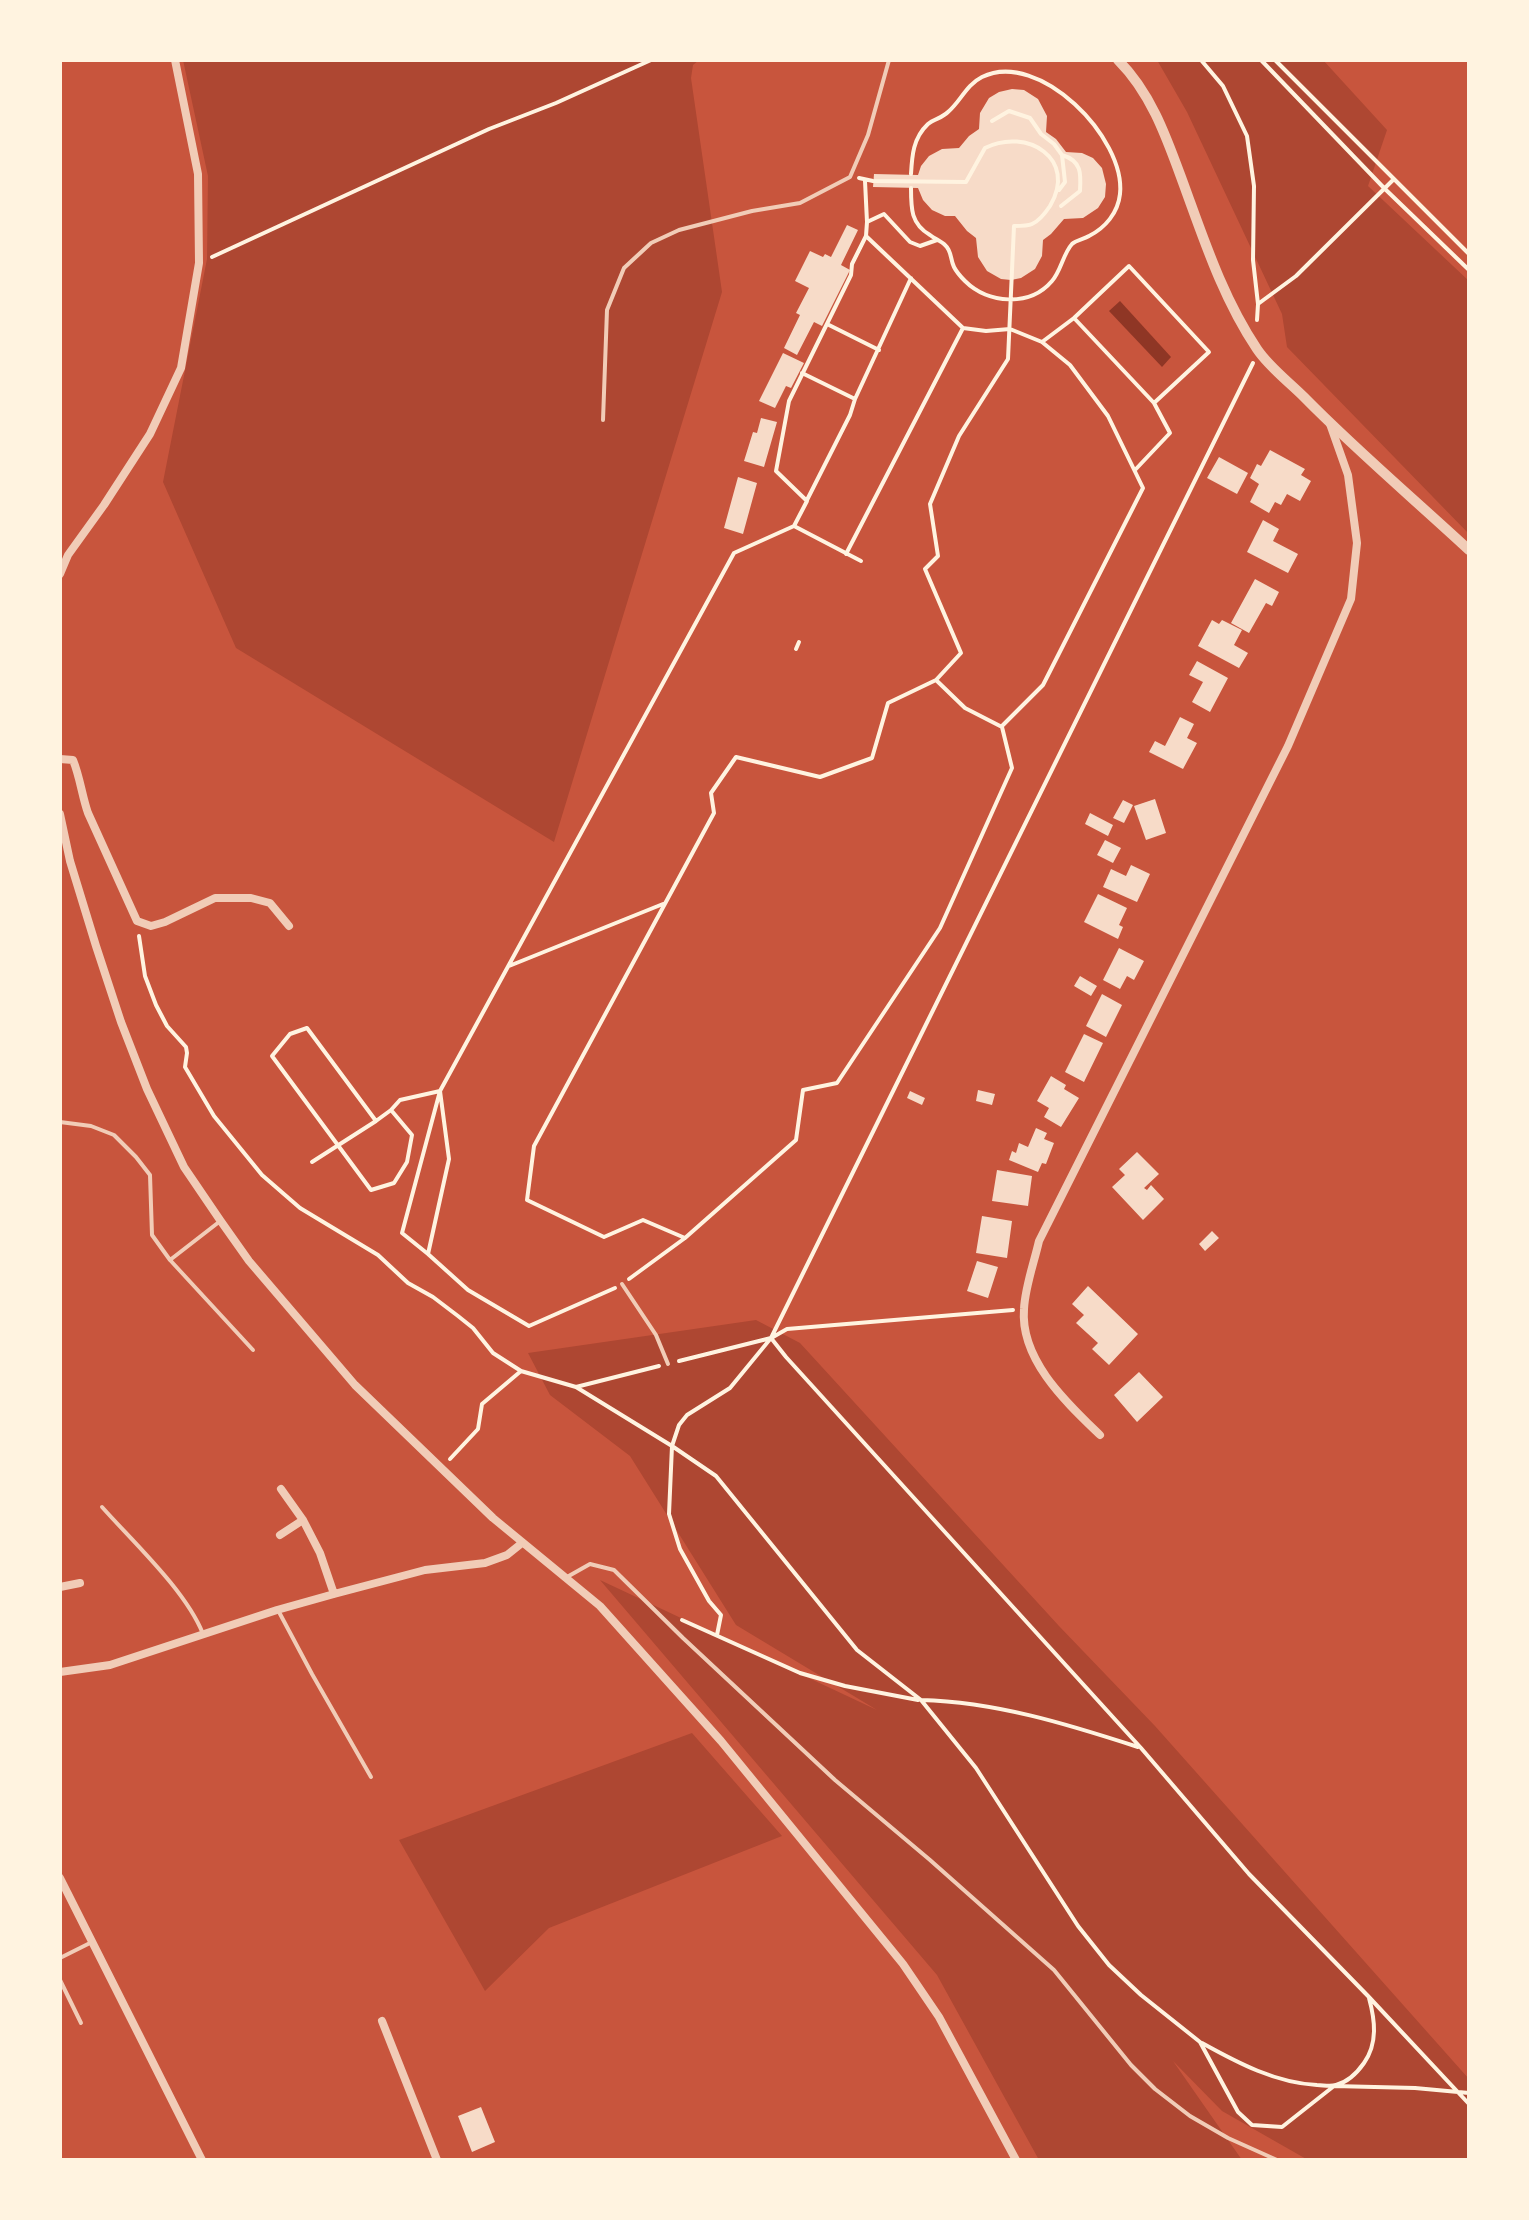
<!DOCTYPE html>
<html>
<head>
<meta charset="utf-8">
<style>
  body { margin:0 }
  #map { position:relative; width:1529px; height:2220px; overflow:hidden; background:#c8553d; font-family:"Fira Sans",sans-serif }
  canvas { display:block }
  .frame { position:absolute; inset:0; border:62px solid #fff3e0; pointer-events:none }
</style>
</head>
<body>
<div id="map">
<canvas width="1529" height="2220"></canvas>
<div class="frame"></div>
</div>
<script>
const ctx = document.querySelector('canvas').getContext('2d');
ctx.lineJoin = 'round';
function fill(path, color) { ctx.fillStyle = color; ctx.fill(path, 'evenodd'); }
function trace(path, color, width, dash) { ctx.strokeStyle = color; ctx.lineWidth = width; ctx.lineCap = dash ? 'butt' : 'round'; ctx.setLineDash(dash || []); ctx.stroke(path); }
const green = new Path2D(`
  M183,60H699L693,65L691,78L722,292L554,842L236,648L163,482L207,259L208,176Z
  M1157,60H1323L1387,130L1368,186L1469,281V534L1287,347L1282,314L1187,112Z
  M756,1320L800,1343L1059,1626L1155,1726L1469,2079V2160H1308L1222,2111L1173,2061L1242,2160H1039L937,1975L600,1580L877,1710L736,1625L630,1456L550,1395L528,1353Z
  M692,1733L782,1836L549,1928L485,1991L399,1840Z`);
const water = new Path2D(`
  M1120,301L1171,357L1162,367L1109,311Z`);
const building = new Path2D(`
  M1012,89L1024,90L1038,99L1047,116L1046,132L1056,139L1066,152L1082,153L1093,158L1102,168L1106,184L1105,197L1098,208L1083,218L1064,219L1051,234L1043,240L1042,256L1035,269L1021,278L1011,280L1001,279L987,271L978,257L976,238L967,231L955,216H945L932,210L923,200L918,188L873,187L874,174L918,175L921,166L929,156L942,149L959,148L969,136L979,129L980,113L989,98L999,92Z
  M847,225L858,230L841,265L850,270L822,326L814,322L797,355L784,348L800,315L796,313L809,288L795,281L810,251L823,257L825,254L831,257Z
  M783,353L804,363L791,388L786,386L775,408L759,401Z
  M761,418L777,422L764,467L744,461L753,432L757,433Z
  M1270,450L1305,469L1301,475L1311,481L1300,501L1287,494L1281,505L1275,502L1269,513L1250,502L1259,484L1250,478L1257,464L1261,466Z
  M1219,457L1248,473L1237,494L1207,478Z
  M738,477L757,483L743,534L724,528Z
  M1263,520L1279,529L1273,541L1298,554L1288,573L1247,552Z
  M1255,579L1279,592L1272,606L1266,603L1249,633L1231,623Z
  M1212,620L1219,624L1222,620L1242,630L1234,645L1248,653L1239,668L1198,646Z
  M1197,661L1228,678L1210,712L1192,702L1203,682L1189,675Z
  M1180,717L1194,724L1187,738L1197,743L1183,769L1149,752L1155,741L1165,746Z
  M1155,799L1166,833L1146,840L1134,806Z
  M1123,800L1133,805L1124,823L1113,818Z
  M1090,813L1113,825L1108,836L1085,824Z
  M1105,840L1121,848L1113,863L1097,855Z
  M1131,865L1150,874L1137,902L1103,887L1111,869L1126,876Z
  M1098,894L1127,908L1119,925L1123,927L1118,939L1084,922Z
  M1119,948L1144,961L1134,980L1127,976L1120,989L1103,980Z
  M1080,976L1097,986L1091,996L1074,986Z
  M1102,994L1122,1005L1106,1037L1086,1026Z
  M1084,1034L1103,1043L1084,1082L1065,1072Z
  M1051,1076L1066,1085L1064,1089L1079,1098L1061,1127L1044,1117L1049,1108L1037,1101Z
  M978,1090L995,1094L992,1105L976,1101Z
  M910,1091L925,1098L922,1105L907,1098Z
  M1036,1128L1047,1133L1044,1139L1054,1143L1046,1164L1042,1163L1038,1172L1009,1160L1012,1151L1016,1153L1019,1143L1028,1147Z
  M1137,1152L1159,1174L1144,1188L1147,1190L1151,1185L1164,1199L1143,1220L1112,1187L1125,1175L1119,1169Z
  M997,1170L1032,1176L1028,1206L992,1201Z
  M982,1216L1012,1221L1007,1258L976,1253Z
  M1212,1231L1219,1238L1205,1251L1199,1244Z
  M977,1261L998,1267L988,1298L967,1291Z
  M1088,1286L1138,1334L1109,1365L1092,1349L1098,1343L1076,1323L1084,1315L1072,1304Z
  M1139,1372L1163,1397L1137,1422L1114,1395Z
  M481,2107L495,2142L472,2152L458,2116Z`);
const path = new Path2D(`
  M1201,60L1223,86L1247,136L1254,186L1253,260L1258,304L1257,320
  M1261,60L1385,189L1469,270
  M1275,60L1469,254
  M992,121L1009,111L1030,118L1041,134L1054,144L1062,155C1082,161 1081,174 1080,191L1061,206
  M859,178L873,181L966,182L985,148C1027,127 1078,159 1050,206C1046,212 1039,221 1032,224C1028,226 1019,226 1014,226L1008,359L959,436L930,504L938,556L925,569L961,653L936,680L888,703L872,758L820,777L736,757L711,793L714,813L534,1146L527,1200L604,1237L643,1220L685,1238L796,1140L803,1090L837,1083L940,928L1012,768L1002,727L965,708L936,680
  M865,181L867,222
  M911,188C911,209 911,224 930,235C935,239 941,241 945,245C952,251 950,259 954,267C956,271 962,278 965,281C988,304 1030,307 1052,281C1061,271 1063,254 1072,244C1076,240 1084,239 1089,236C1105,228 1118,213 1120,194C1126,138 1039,49 982,77C966,85 961,101 948,112C942,118 934,119 928,124C913,138 912,156 911,174
  M1059,190L1065,182L1062,155
  M866,236L963,328L986,331L1010,329L1042,342L1070,365L1108,416L1143,488L1043,685L1002,726
  M212,257L489,129L556,103L651,60
  M1258,304L1296,276L1393,180
  M1074,318L1154,403
  M827,324L879,350
  M1042,342L1074,318L1129,266L1209,352L1154,403L1170,433L1135,470
  M802,373L855,399
  M807,500L850,415L855,399L911,278
  M794,526L861,561
  M846,554L963,328
  M796,649L799,642
  M139,936L145,976L156,1005L167,1026L186,1047L187,1053L185,1067L214,1116L262,1175L300,1208L378,1255L408,1283L433,1297L458,1316L473,1328L493,1353L521,1371L576,1387L672,1446L716,1476L857,1650L921,1700
  M509,966L663,904
  M376,1121L391,1110L400,1100L440,1091L402,1233L428,1254
  M312,1162L376,1121L307,1028L290,1034L272,1056C305,1101 338,1145 371,1190L394,1183L407,1162L412,1135L391,1110
  M629,1279L685,1238
  M615,1288L529,1326L468,1290L428,1254L449,1159L440,1091L734,553L794,526L807,501L776,471L789,401L851,275L852,264L866,236L867,222L884,214L910,242L920,246L937,240
  M773,1337L787,1329L1013,1310
  M679,1361L771,1338L786,1357L1141,1748L1249,1874L1368,1996L1469,2104
  M576,1387L659,1366
  M450,1459L478,1429L482,1404L521,1371
  M682,1620L800,1673L845,1686L918,1700
  M717,1635L721,1615L709,1601L680,1549L669,1514L672,1446L679,1425L687,1415L730,1388L771,1338L1253,363
  M1138,1747C1067,1724 996,1702 921,1700L976,1768L1078,1926L1109,1965L1141,1995L1200,2042L1238,2112L1252,2125L1282,2127L1334,2086L1415,2088L1469,2093
  M1202,2043C1238,2063 1276,2083 1317,2085C1323,2085 1330,2087 1336,2085C1348,2082 1357,2073 1364,2063C1378,2043 1375,2020 1369,1998`);
const service = new Path2D(`
  M603,420L607,310L624,268L651,243L679,230L752,211L800,203L850,177L868,135L889,60
  M60,1122L91,1126L114,1135L136,1157L150,1175L152,1235L170,1260L253,1350
  M170,1260L219,1222
  M622,1284L656,1335L668,1364
  M102,1507C134,1543 186,1591 203,1634
  M567,1577L590,1564L614,1570L683,1638L835,1780L930,1860L1054,1970L1131,2065L1155,2089L1190,2116L1228,2138L1277,2160
  M279,1612L312,1674L371,1777
  M60,1958L92,1942
  M60,1980L81,2023`);
const minor = new Path2D(`
  M60,574L68,555L104,505L150,434L181,368L199,263L198,174L175,60
  M60,759L73,760C80,777 82,796 88,813L137,921L151,926L165,922L215,898H251L270,903L289,926
  M60,814L70,861L96,946L121,1022L147,1089L184,1167L220,1220L249,1261L355,1385L493,1518L600,1606L721,1741L903,1964L939,2017L1016,2160
  M1100,1435C1067,1403 1020,1360 1024,1309C1025,1287 1034,1263 1039,1241L1288,746L1351,599L1357,543L1348,475L1330,424
  M281,1489L303,1520L320,1553L334,1594
  M280,1535L303,1520
  M60,1587L80,1583
  M60,1672L110,1665L277,1610L334,1594L425,1570L485,1563L507,1555L522,1543
  M60,1878L202,2160
  M382,2021L437,2160`);
const tertiary = new Path2D(`
  M1118,60C1153,95 1168,142 1185,188C1205,243 1224,300 1257,349C1269,367 1289,382 1304,397C1356,450 1414,499 1469,550`);
fill(green, '#ae4732');
fill(water, '#8f3625');
fill(building, '#f7dbc8');
trace(path, '#fff3e0', 4);
trace(service, '#f1ccb7', 4);
trace(minor, '#f1ccb7', 8);
trace(tertiary, '#f1ccb7', 10);
</script>
</body>
</html>
